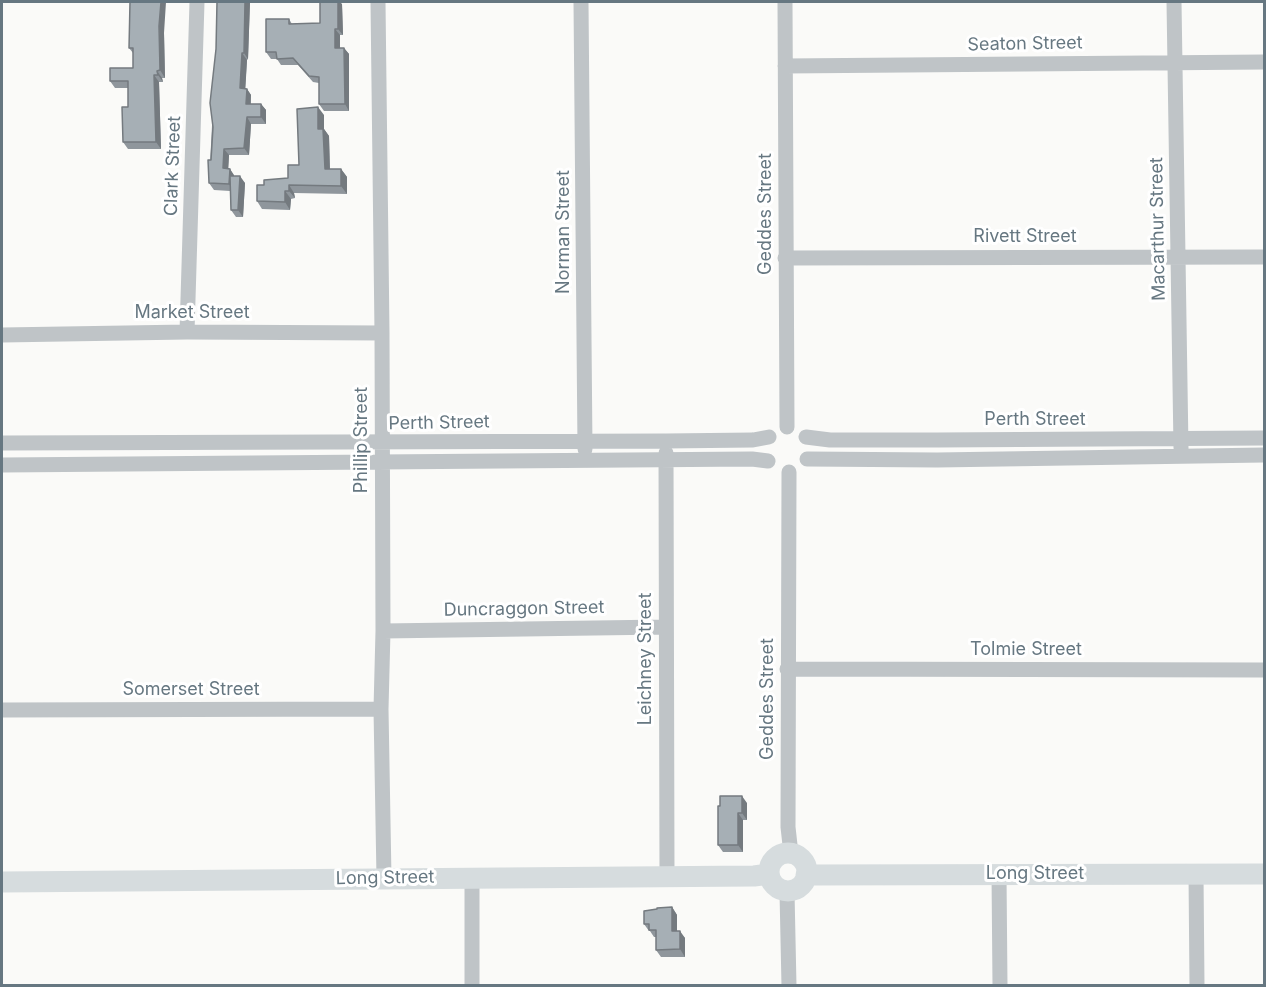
<!DOCTYPE html>
<html>
<head>
<meta charset="utf-8">
<style>
  body { margin:0 }
  #map { position:relative; width:1266px; height:987px; overflow:hidden; background:#fafaf8; font-family:Inter,sans-serif }
  canvas { display:block }
  .frame { position:absolute; inset:0; border:3px solid #667781; pointer-events:none }
</style>
</head>
<body>
<div id="map">
<canvas width="1266" height="987"></canvas>
<div class="frame"></div>
</div>
<script>
const ctx = document.querySelector('canvas').getContext('2d');
ctx.lineJoin = 'round';
function trace(path, color, width, dash) { ctx.strokeStyle = color; ctx.lineWidth = width; ctx.lineCap = dash ? 'butt' : 'round'; ctx.setLineDash(dash || []); ctx.stroke(path); }
function fill(path, color) { ctx.fillStyle = color; ctx.fill(path, 'evenodd'); }
function write(font, color, halo, rows, align = 'center') {
  ctx.font = font + ' Inter,sans-serif'; ctx.lineWidth = 6; ctx.setLineDash([]); ctx.textBaseline = 'middle'; ctx.strokeStyle = halo; ctx.fillStyle = color; for (const [text, x, y, turn = 0] of rows) {
    ctx.save(); ctx.translate(x, y); ctx.rotate((+turn || 0) * Math.PI / 180); ctx.textAlign = isNaN(turn) ? turn : align; if (halo) ctx.strokeText(text, 0, 0); ctx.fillText(text, 0, 0); ctx.restore();
  }
}
const street = new Path2D(`
  M378,2L382,333L383,631L381,709L384,878
  M581,2L585,449
  M785,2L787,427
  M1174,2L1181,448
  M785,66L1264,62
  M785,258L1264,257
  M187,332L197,2
  M2,335L187,332L382,333
  M806,437L830,440H937L1264,438
  M2,443L666,441L753,440L769,437
  M666,453L667,876
  M807,459L937,460L1264,455
  M2,465L752,459L768,461
  M789,472L788,827L791,854
  M383,631L665,627
  M787,669L1264,670
  M2,710L381,709
  M999,874L1000,986
  M1196,874L1197,986
  M472,877V986
  M787,892L789,986`);
const secondary = new Path2D(`
  M769 872a19 19 0 1 1 38 0a19 19 0 1 1-38 0Z
  M806,875L1264,874
  M2,882L754,876L769,874`);
const wall = new Path2D(`
  M217,2H250L248,59L247,60L245,89H247L251,95V104H261L266,110V124H251L249,155H229L228,168L230,169L234,176L245,183L243,217H236L231,210L230,191L214,190L209,183L216,49Z
  M342,4L343,35H340V48H344L349,54V111H324L319,104V83L313,82L298,65H281L277,59H271L266,52L289,19L292,24L320,23Z
  M164,33L165,78H162L163,82H159L161,149H128L123,142L128,107V88H115L110,81L133,68V53L129,48Z
  M324,115V129L329,136L330,169H341L347,177V194L294,193L295,198L291,199L290,210L262,209L257,201L264,185L288,178L299,165Z
  M747,803V820H743V852H723L718,845V806Z
  M672,907L677,915V931L685,938V957H661L656,950V937H654L650,931H649L644,924Z`);
const shadedWall = new Path2D(`
  M161,2H166L164,33L165,78L160,70L159,26Z
  M245,2H250L248,59L244,53Z
  M338,2H340L342,4L343,35L338,29Z
  M335,29L340,35V55L335,48Z
  M344,48L349,54V111L345,104Z
  M242,53L247,60L245,95L240,88Z
  M157,71L162,78L163,82L158,75Z
  M154,75L159,82L161,149L156,142Z
  M247,89L251,95L250,110L246,104Z
  M261,104L266,110V124L261,117Z
  M318,107L324,115V129L329,136L330,176L325,169L318,129Z
  M247,117L251,124L249,155L244,148Z
  M224,149L229,155L228,175L223,168Z
  M230,169L234,175L233,191L229,184Z
  M341,169L347,177V194L341,186Z
  M240,176L245,183L243,217L238,210Z
  M289,185L294,193L295,198L289,191Z
  M285,191L291,199L290,210L285,202Z
  M742,796L747,803V820L742,813Z
  M738,813L743,820V852L738,845Z
  M672,907L677,915V938L672,931Z
  M680,931L685,938V957L680,949Z`);
const building = new Path2D(`
  M130,2H161L159,26L160,70L157,71L158,75H154L156,142H123L122,107H128V81H110V68H133V48H129Z
  M217,2H245L244,53H242L240,88L247,89L246,104H261V117H247L244,148L224,149L223,168L230,169L229,184L209,183L208,160H211L213,127L210,103L216,49Z
  M320,2H338V29H335V48H344L345,104H319V77L309,76L293,58L277,59L276,52H266V19H289V24L320,23Z
  M318,107V129H323L325,169H341V186L289,185V191H285V202L257,201V185H264V180L288,178V165H299L297,109Z
  M230,176H240L238,210H231Z
  M720,796H742V813H738V845H718V806H720Z
  M672,907V931H680V949L656,950V930H649V924H644V911L657,909V908Z`);
const streetNames = [
  ["Seaton Street",1025,44,-1],
  ["Clark Street",173,166,-88],
  ["Geddes Street",766,214,-90],
  ["Macarthur Street",1158,229,-91],
  ["Norman Street",564,232,-90],
  ["Rivett Street",1025,237],
  ["Market Street",192,313],
  ["Perth Street",1035,420],
  ["Perth Street",439,423,-1],
  ["Phillip Street",362,440,-90],
  ["Duncraggon Street",524,609,-1],
  ["Tolmie Street",1026,650],
  ["Leichney Street",646,659,-90],
  ["Somerset Street",191,690],
  ["Geddes Street",768,699,-90],
  ["Long Street",1035,874],
  ["Long Street",385,878,-1]
];
trace(street, '#bfc4c7', 15);
trace(secondary, '#d6dcde', 21);
fill(wall, '#8f969c');
fill(shadedWall, '#747a7f');
fill(building, '#a6afb5');
trace(building, '#747a7f', 1.5);
write('18px', '#667781', '#fff', streetNames);
</script>
</body>
</html>
